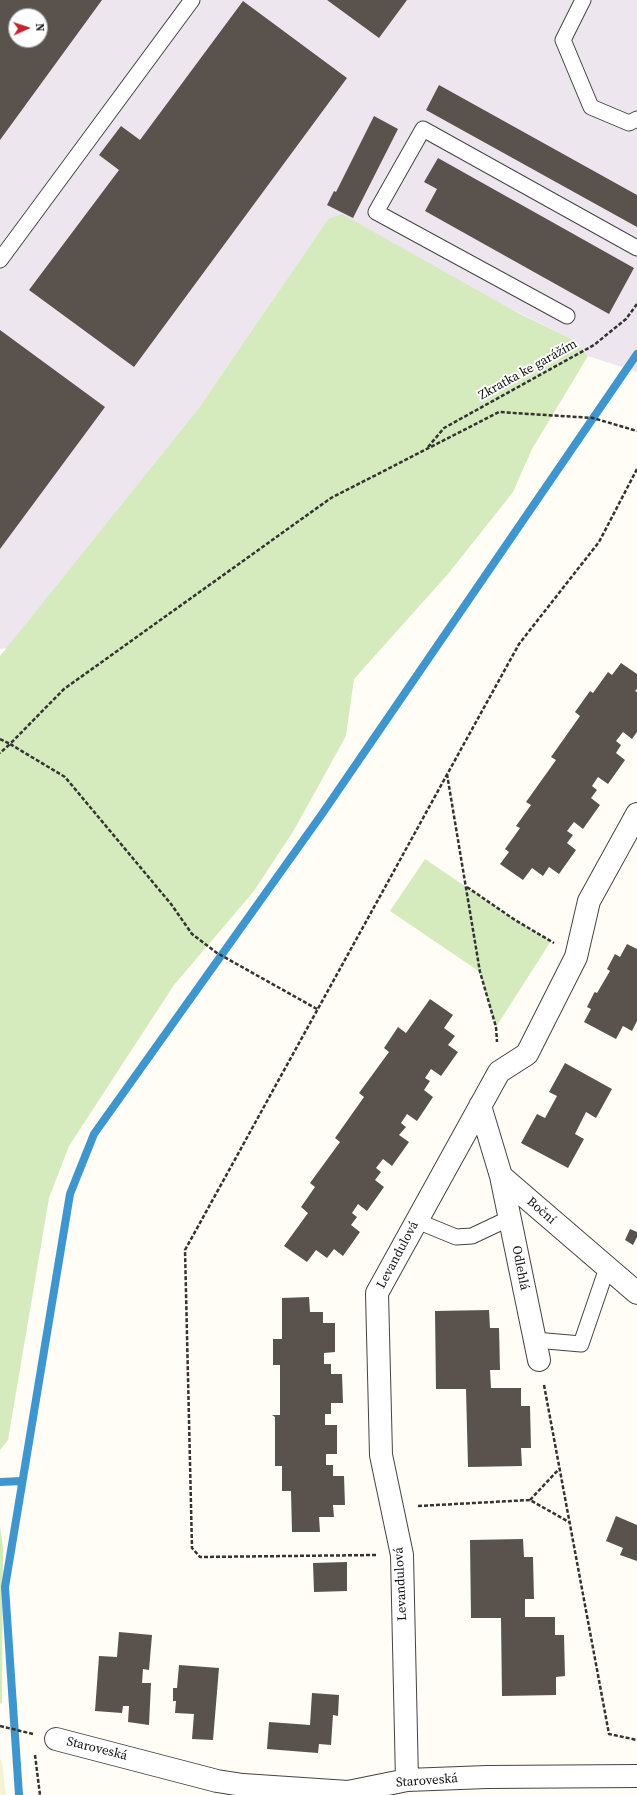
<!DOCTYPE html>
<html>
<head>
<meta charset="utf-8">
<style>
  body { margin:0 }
  #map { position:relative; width:637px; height:1795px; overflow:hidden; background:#fffdf5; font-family:"Source Serif 4",serif }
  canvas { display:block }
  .north { position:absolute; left:8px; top:8px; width:40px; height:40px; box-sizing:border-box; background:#fff; border:1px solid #a0a0a0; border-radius:50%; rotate:87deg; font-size:11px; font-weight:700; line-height:16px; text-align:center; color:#111 }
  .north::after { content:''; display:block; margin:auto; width:14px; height:18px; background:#c4262e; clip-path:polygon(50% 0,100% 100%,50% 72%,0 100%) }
</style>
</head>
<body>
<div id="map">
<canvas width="637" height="1795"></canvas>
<div class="north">N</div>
</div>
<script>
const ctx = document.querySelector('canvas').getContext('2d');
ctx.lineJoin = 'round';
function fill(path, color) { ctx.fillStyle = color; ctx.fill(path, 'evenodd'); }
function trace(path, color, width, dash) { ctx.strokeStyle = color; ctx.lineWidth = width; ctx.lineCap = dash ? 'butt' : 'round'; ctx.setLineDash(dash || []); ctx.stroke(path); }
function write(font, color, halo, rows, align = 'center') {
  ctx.font = font + ' "Source Serif 4",serif'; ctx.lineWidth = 4; ctx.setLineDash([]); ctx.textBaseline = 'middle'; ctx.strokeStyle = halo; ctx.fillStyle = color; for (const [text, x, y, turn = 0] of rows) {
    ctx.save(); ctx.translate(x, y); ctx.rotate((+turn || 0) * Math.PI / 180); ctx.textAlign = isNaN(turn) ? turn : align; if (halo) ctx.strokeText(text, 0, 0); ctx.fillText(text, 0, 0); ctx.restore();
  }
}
const industrial = new Path2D(`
  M0,0H637V372L588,356L574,340L328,219L198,409L7,648L0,649ZM16,16H40V40H16Z`);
const farmland = new Path2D(`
  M0,1759L2,1761L6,1795H0Z`);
const green = new Path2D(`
  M342,214L518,313L574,340L588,356L532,449L513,492L448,574L354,679L346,736L294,830L254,891L174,985L69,1146L49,1198L8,1440L0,1450V656L198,409L328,219Z
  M425,859L515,920L551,941L496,1027L480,972L390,911Z
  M0,1526L3,1547L2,1703L0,1704Z`);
const stream = new Path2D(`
  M0,1482L22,1481
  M19,1795L5,1587L70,1194L94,1134L322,814L637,354`);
const building = new Path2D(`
  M0,0H102L0,140ZM16,16H40V40H16Z
  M327,0H407L379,38Z
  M243,1L347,78L134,367L29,290L119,170L99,155L121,126L140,140Z
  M439,85L637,195V227L426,110Z
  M374,116L398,129L353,218L327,205L334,191L336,192Z
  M438,158L634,268L609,314L425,211L437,189L424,182Z
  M0,330L105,407L0,549Z
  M621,663L637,674V689L635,691L637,692V732L632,739L623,732L616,741L621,745L616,753L625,760L608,784L598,777L592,786L597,790L591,798L600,805L583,829L574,822L567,831L573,835L567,843L576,850L559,874L549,867L543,876L532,868L523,880L500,864L509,852L505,849L520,828L516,826L531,805L526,802L556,760L551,757L580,716L575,712L590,691L593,693L608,672L612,675Z
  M627,944L637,949V1021L632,1031L623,1026L616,1039L584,1022L591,1009L587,1007L594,993L595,992L597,993L610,971L607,969L615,954L620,957Z
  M430,999L453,1015L444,1028L455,1036L448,1045L458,1052L441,1076L431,1069L425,1078L430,1081L424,1090L433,1097L417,1121L407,1114L401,1123L406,1127L399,1135L409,1142L392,1166L383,1159L376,1168L381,1172L375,1180L384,1187L367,1211L358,1204L352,1213L357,1217L351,1225L360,1232L343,1256L334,1249L327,1258L316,1250L307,1262L284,1246L308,1213L301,1207L315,1187L310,1183L340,1142L335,1138L364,1097L359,1093L389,1052L384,1048L398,1027L406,1033Z
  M565,1063L612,1089L596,1118L586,1112L575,1134L584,1139L568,1168L521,1143L537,1114L545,1118L557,1096L549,1092Z
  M630,1229L637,1232V1237L633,1245L625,1240Z
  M309,1297L310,1312H323V1323H335V1352L324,1353V1364H331V1374H342L343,1403H331V1414H325V1425H337V1454H326V1465H333V1476H344L345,1505H333L334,1517H319L320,1532H292L291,1491H282V1466H275V1417L272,1415H280V1365H273V1339H282V1298Z
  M489,1310L490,1328H499L500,1370H490L491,1388H521V1406H530L531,1448H521L522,1466L468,1467L466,1389H436L435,1311Z
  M616,1516L637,1525V1561L620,1555L623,1548L606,1541Z
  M523,1539L524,1557H533L534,1599H525V1617H555V1635H564L565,1676L556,1677V1695L502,1696L501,1618H471L470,1540Z
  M347,1562V1591L314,1592L313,1563Z
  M119,1632L152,1635L149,1670L143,1669L142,1683H151L149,1725L128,1722L129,1706H123L122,1713L95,1711L99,1656L117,1657Z
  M179,1665L219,1668L213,1740L192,1739L194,1714L175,1713L176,1701H173V1688H177Z
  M312,1693L339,1695L338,1716L333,1715L331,1745L319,1744L318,1753L267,1749L269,1722L310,1725Z`);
const path = new Path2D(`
  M428,447L444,428L594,345L626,319L637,304
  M0,739L10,744L0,753
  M447,774L480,972L496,1027L497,1042
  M467,887L515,920L554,943
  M317,1009L217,953L192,934L171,904L65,777L10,744L64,689L331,498L499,412L593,418L637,431
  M544,1385L609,1734L637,1740
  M530,1500L559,1469
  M418,1506L530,1500L569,1522
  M376,1555L200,1557L192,1548L185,1250L519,644L599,542L637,469
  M0,1726L33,1734
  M35,1755L40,1795`);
const lane = new Path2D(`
  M583,0L563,40L591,107L629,123L637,119
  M0,260L192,0
  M567,316L376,212L423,129L637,248
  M417,1221L456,1237L472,1236L510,1218
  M535,1340L581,1344L607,1268`);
const street = new Path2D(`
  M480,1106L501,1176L637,1293
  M501,1176L539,1360
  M56,1739L217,1781L243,1785L348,1792L407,1780L487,1777L637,1776
  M407,1780L402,1555L381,1455L377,1293L499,1072L527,1054L576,957L589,901L637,814`);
const streetNames = [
  ["Zkratka ke garážím",528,370,-29],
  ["Boční",541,1211,41],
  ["Levandulová",398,1255,-62],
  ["Odlehlá",520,1268,79],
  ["Levandulová",401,1584,-93],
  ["Staroveská",97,1749,14],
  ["Staroveská",427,1781,-4]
];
fill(industrial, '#eee6ef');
fill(farmland, '#f6f3d4');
fill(green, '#d5ebbd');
trace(stream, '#3f96cf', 8);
fill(building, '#5a524d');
trace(lane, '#444', 17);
trace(street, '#444', 24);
trace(path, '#333', 2.5, [4, 2]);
trace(lane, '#fff', 15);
trace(street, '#fff', 22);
write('13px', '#111', '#fff', streetNames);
</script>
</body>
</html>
